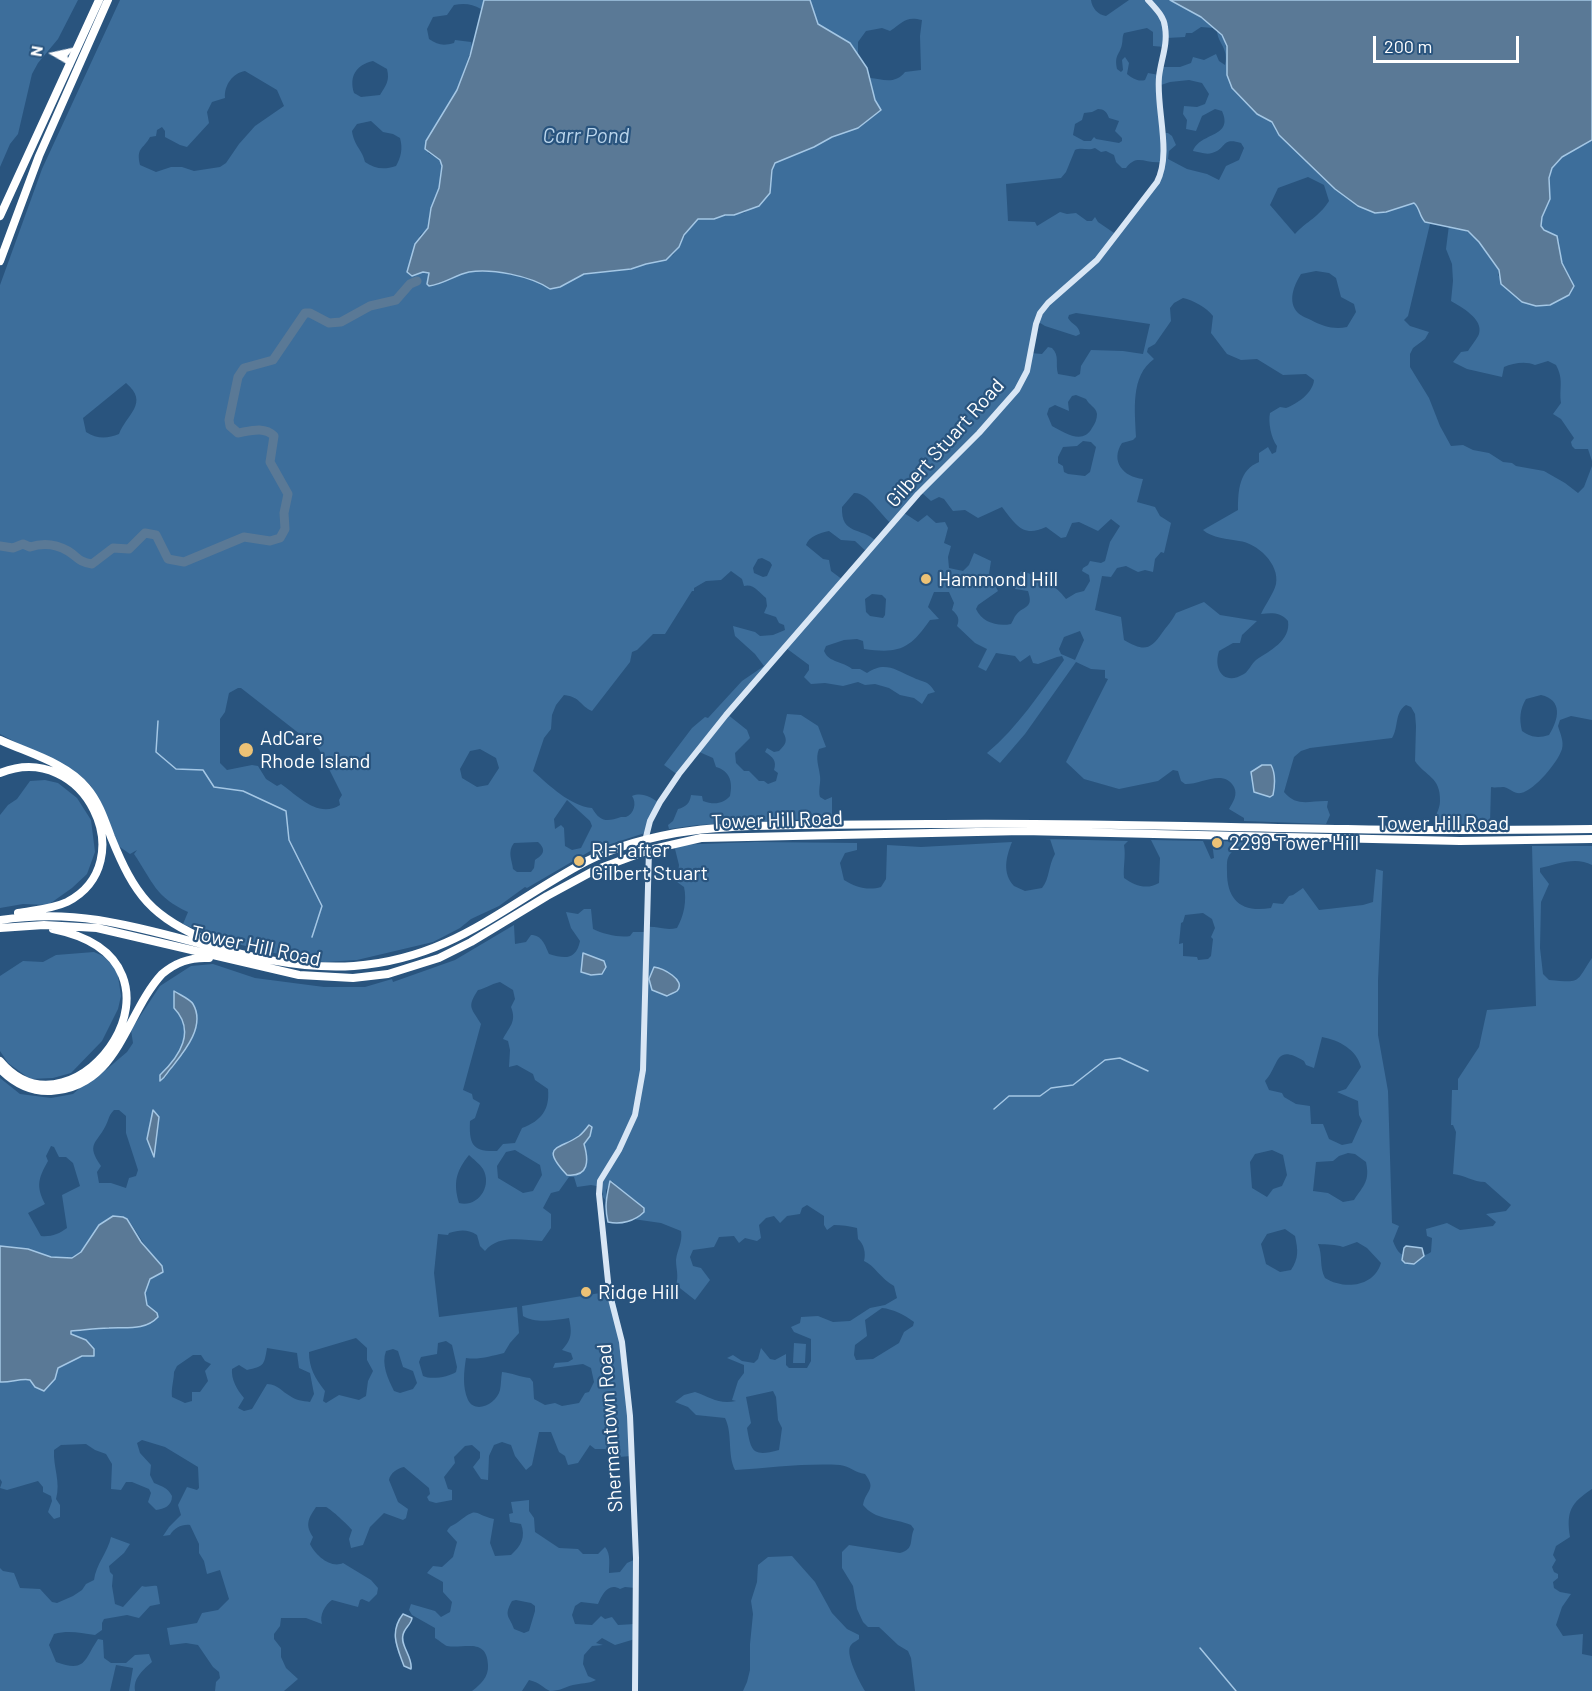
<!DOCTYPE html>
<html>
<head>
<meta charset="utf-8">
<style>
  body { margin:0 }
  #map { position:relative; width:1592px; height:1691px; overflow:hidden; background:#29547e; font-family:Barlow,sans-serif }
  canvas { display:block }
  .north { position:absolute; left:24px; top:24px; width:60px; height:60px; -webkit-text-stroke:4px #29547e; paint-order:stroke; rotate:279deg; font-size:16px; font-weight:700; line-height:24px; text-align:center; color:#fff }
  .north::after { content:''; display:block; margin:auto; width:21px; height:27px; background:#fff; clip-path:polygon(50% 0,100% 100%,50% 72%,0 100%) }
  .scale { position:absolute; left:1373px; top:36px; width:146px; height:27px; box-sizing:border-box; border:3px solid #fff; border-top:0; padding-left:8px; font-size:18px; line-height:21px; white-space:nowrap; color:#fff; -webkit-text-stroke:4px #29547e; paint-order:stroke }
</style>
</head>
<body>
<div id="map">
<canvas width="1592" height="1691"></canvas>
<div class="north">N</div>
<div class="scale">200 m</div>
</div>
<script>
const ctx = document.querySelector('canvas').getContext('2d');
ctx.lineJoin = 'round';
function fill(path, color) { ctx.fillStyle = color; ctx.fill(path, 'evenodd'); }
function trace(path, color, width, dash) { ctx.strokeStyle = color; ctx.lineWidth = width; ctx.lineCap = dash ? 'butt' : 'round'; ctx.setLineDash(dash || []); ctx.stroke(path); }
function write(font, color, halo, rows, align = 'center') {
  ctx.font = font + ' Barlow,sans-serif'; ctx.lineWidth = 4.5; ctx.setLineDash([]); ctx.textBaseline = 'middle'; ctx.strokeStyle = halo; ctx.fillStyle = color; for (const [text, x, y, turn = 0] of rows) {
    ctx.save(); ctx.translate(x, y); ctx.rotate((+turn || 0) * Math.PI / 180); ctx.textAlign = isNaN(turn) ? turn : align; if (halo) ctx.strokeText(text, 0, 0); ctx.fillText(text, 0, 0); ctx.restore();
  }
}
const green = new Path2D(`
  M0,0H78L58,39L38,63L32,74L18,134L10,144L0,167Z
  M120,0H484L481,9C472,4 465,3 454,5L447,15L433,17L427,29L429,39C438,45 443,46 454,43L455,40L471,42L472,47L457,90L436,127L428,153L440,160L442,166L439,188L431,208L428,228L420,235L412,276L423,272L429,273L427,284C441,280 458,272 472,272C498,271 528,274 550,289L560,287L584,274L631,269L646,264L653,263L673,255L679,247L690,226L698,219L744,213L770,193L774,163L814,147L832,137L858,128L881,110L875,100L870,78C882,79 895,85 905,72L921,70L920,36L922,20C905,16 904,22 890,31L882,28L866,31L858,42V56L850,43L818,24L810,0H1091C1092,8 1098,15 1106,16L1129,0H1170L1201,17L1218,31L1225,40L1228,64L1247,104L1257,114L1272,122L1276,131L1295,150L1335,189L1358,206L1375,213L1386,212L1414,203L1425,222L1430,224L1408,316L1404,320L1410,326L1429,332L1425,339L1413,348L1410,354V367L1429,398L1440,426L1451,446L1463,445L1473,450L1489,453L1503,462L1512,463L1516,466L1544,471L1565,483L1578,493L1584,487L1592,466V720L1571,716L1560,720L1558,726C1560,733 1564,741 1562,749C1558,762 1535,790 1521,793C1514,794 1511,789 1504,787C1502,787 1494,788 1491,787L1490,823L1434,825C1434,816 1440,810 1440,801C1441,777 1425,776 1415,761L1416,726L1415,714L1411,707L1406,705C1394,713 1399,727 1392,738L1310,748L1301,751L1294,757L1284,792C1297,808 1311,800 1328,801L1327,807L1330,815L1326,824L1244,821V818L1229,809C1233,802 1238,795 1234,787C1224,768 1200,785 1185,784L1181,781L1178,771L1173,770L1158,781L1119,789L1084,779L1066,762L1108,679L1105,678V670L1091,669L1076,662L1025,734L1000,763L987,753C1018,727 1040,693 1064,660L1062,656L1057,657L1038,664L1033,663L1030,655L1020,662L1015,656L996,653L986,671L978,667L987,649L975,643L957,626C960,619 958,615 952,610L954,603L949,592H934L928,607L939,619L930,620C910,649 899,654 864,649L863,641L857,639L844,640L826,646L824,651C829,663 843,661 852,669H860L867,673C884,661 895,669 912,677C924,683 928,680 935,692L928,694L922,704L914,698L900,695L889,688L875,684L865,685L858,682L843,686L825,683L811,684L804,677L809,670V665L786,648L727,714L747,730L750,738L735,753L736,763L744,771H749L759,781H764L768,784L776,781L778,773L774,770C777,761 773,757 765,752L767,748L774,752L779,751C786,744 788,741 783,732L787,714L801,715L818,726L826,747L819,749C815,759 819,766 820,776C821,783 818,790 820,797L825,800L832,797V818L697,825L669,829L668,825L673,821L678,809C686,807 690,803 691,795L702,796L703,801C714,805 723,804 730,796C733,782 730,771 716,767L713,758L697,751L678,775L664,765L692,728L705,717L708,718L742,681L764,666L755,654L735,636L733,626L755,632L760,636L773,635L785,630L784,625L779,623L776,617L764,613L767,606L766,598C760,593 753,583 744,586L742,579L731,571L721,580L706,581L694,588V591H692L665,634H653L637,650L632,652L630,662L592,711C580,706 581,697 564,695L556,705L552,715L551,729L544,738L533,771C549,785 570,806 592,808C600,822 607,822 621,817C622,817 624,817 626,817C634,814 637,803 632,796C642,792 651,797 659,803L648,832L592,850L527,888L525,887L499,906L471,919L460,928L433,942L357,960L325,962L303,960L221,940L183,924L188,912C155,897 153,882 134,854L137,850L130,854L117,845L91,786L82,777L0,734V285L42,169ZM1201,27L1213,28L1217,31C1218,44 1229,48 1225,65L1219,61L1216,54L1204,60L1193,57L1191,63L1180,67H1161L1159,75L1148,73L1145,80C1138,82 1132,78 1127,74L1129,63L1125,57L1122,60L1123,70L1121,72L1117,69C1114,54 1120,55 1122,44C1123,40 1122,37 1124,33L1147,28L1153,32V46L1165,47L1167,38L1185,37L1186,33H1192ZM373,61L387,69C390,81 386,85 380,95L361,97L354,93C349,76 356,65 373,61ZM245,71L277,90L284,106L255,126L239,144L226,163L220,167L194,171L182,167H171L156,172L140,165C136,147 143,150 150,137L156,136L157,130L162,127L165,131V137L180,145L187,147L209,123L207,112L212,102L225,98C224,85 233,73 245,71ZM1189,80L1202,83L1209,94L1205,104L1197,107L1184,106L1183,114L1187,120L1186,129L1196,131L1202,116L1215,109L1222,111C1234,138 1200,132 1193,151C1199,152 1206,155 1212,153C1227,149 1221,137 1241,143L1244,148L1239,160L1226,166L1219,180L1207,174L1187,169L1168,159L1169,151L1176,145L1172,136L1168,133H1161L1158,86L1170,82ZM1098,109C1104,109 1107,112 1109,118L1119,121L1115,131L1122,138V141L1119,143L1096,139L1094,137L1091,141H1084L1073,135L1075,124L1082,120L1084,113L1092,112ZM371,121L383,132L393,134L400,138C403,149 401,157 396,166C384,170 375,169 365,162C362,149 354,146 352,131L357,124ZM1095,148L1101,152L1106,151L1114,155L1116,162L1122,168H1126C1137,153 1145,164 1162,162L1159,178L1117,235L1098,222L1095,217L1092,221H1087L1076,213L1067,214L1060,212L1037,226L1035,222L1008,221L1006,184L1061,178L1066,172L1075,150C1082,147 1088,151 1095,148ZM1308,177L1324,185L1329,201C1318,218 1308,220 1295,234L1270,205L1278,188ZM1316,271L1329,273L1336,278L1341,297L1354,304L1356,312L1347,327C1334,330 1322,326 1311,320C1307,318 1301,316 1298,313C1287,302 1294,285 1301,274ZM1183,298C1193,300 1207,308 1213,316L1211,333L1227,354L1241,360L1257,359L1283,375L1306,374L1314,380C1313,393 1297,404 1286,408L1280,407L1270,413C1268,422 1271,438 1277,446L1276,452L1272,454L1268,447L1259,453V462C1239,470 1238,491 1238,510L1203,530C1212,538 1228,539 1239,541C1257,543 1280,564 1276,584C1274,593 1265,605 1261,614C1272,613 1280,612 1288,621C1291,641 1269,651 1256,660C1251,664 1249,671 1244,674C1224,686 1213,670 1219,651L1233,643H1240L1242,635L1257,621L1220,615L1204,602L1176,613C1172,621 1167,626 1162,633C1150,651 1143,651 1124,640L1121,617L1095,610L1102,576L1111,577L1117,568L1126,566L1138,572L1145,570L1153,572L1155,559L1161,552L1164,553L1171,523L1160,516L1155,507L1137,502L1143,479C1123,477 1110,461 1122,443L1133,440L1136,437C1135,411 1130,376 1154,359L1147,352L1148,348L1155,344L1171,321L1170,308L1174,303ZM1076,313L1150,324L1143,354L1123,351L1091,350L1081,366L1080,374L1075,377L1058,374C1055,364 1060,356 1052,348L1048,347L1042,354L1030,353L1037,321L1045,326L1076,336L1080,334C1079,325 1072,325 1068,318L1069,315ZM126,383C150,403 126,415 119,434C107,439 97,439 86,432L83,418ZM1076,395L1086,399C1089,405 1096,407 1097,414C1097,419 1095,424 1092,428C1083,445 1065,433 1052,426L1047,414L1049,408L1055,405L1069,411L1068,402L1072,396ZM1083,441L1091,442L1096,447L1090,472L1085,476L1068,474L1064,472L1063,466L1058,463V457L1063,447L1077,446ZM921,492L931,501L939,497L944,499L953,511L965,510L978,518L1002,507C1016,525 1023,538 1046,527L1061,538L1066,537L1072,523L1079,522L1098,531L1111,519L1120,526L1110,542L1105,561L1101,563L1090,561L1088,565L1083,568L1082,571L1089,575L1090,581L1084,591L1076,593L1066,599C1055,584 1039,576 1021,571L1015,589L1028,591C1034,609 1024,605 1016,615C1014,617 1013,621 1011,624C997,627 982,622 976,609L978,605L998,591L989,574L991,561L974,553L969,565L963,571L949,568L948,557L951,546L944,543L948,528L945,522L936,523L927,515L918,522L904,513ZM854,493C868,492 881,516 892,524L877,542C861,526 841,536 842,507ZM829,531L841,540L855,541L868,553L843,580L831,571L829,560L823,559L806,545C809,536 820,533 829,531ZM762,558L770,562L772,565L767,576L763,577L754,573L753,568L758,559ZM872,594L882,595L886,599L885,615L883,618L870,616L866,612L865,599ZM1080,631L1084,640L1075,660L1061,654L1059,649L1064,637ZM238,688H241L319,749L342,795L339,800L340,805C318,819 297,795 281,784L277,786L266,779L258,766L252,765L227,770L220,763V719L225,712L229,693ZM1541,695C1563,700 1559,719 1549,735C1539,738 1532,738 1522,731C1519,719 1520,709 1526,699ZM480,749L496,758L499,768L488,785L477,787L462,778L460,769L470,751ZM567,800L590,821L592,826L581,848L572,850L565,846L564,828L561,825L555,829L554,819ZM538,842C547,850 543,855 535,860L534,868L531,872H517L513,869C512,860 507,852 514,843Z
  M1592,140V461L1588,449H1575L1572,446L1571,442L1574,438L1561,419L1553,414L1561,403C1559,387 1564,380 1556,365L1548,361L1535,365C1526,361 1513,363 1504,367L1502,377L1467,369L1453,362L1461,352L1468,351C1471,346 1477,339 1479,334C1484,319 1461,307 1451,301L1453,281L1452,264L1446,249L1449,225C1480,232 1481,248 1499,270L1498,275L1522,302L1541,306L1551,305L1561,299L1572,280L1562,263L1559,241L1541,226L1542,217L1550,199L1549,182L1552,168L1562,157Z
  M45,780L58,783L77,798L91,820L95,852L87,874L72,888L48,905L23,904L0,908V815L8,805L17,799L30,781Z
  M1045,839L1128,841L1124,845C1126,856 1123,867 1124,878C1135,886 1147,890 1159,883L1160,858L1151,840L1203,841L1211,859L1214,858L1212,842L1215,841L1259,842V849L1234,850C1226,857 1227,861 1227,872C1227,900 1241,913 1271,908L1273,903L1283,904L1289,896L1293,895L1303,888L1319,910L1363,905L1373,902L1376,869L1383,871L1378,981V1035L1388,1091L1392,1223L1399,1226L1393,1241C1395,1246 1397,1251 1401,1254C1408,1258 1425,1257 1431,1252L1432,1238L1427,1236L1426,1229L1447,1223L1460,1230L1493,1226L1496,1222L1486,1214L1506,1211L1511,1205L1485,1182C1473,1182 1465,1175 1453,1174L1456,1132L1453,1125H1451L1452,1090H1458V1079L1479,1047L1487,1010L1536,1006L1532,846H1592V865C1576,856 1557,864 1540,868V872L1549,884L1541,902L1540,948L1543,974L1549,980C1582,983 1575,983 1592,958V1489C1571,1503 1566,1511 1570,1537L1556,1546L1553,1555L1556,1560L1552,1567L1554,1572L1558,1574V1578L1553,1582L1554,1588L1560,1592L1571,1594L1562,1607L1556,1625L1563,1636L1583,1634L1582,1654L1592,1656V1691H915L911,1658L908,1651L898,1645L879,1627H868L863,1622L857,1609L853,1586L842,1568V1552L849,1545L900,1553C915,1549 909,1540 914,1529L911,1525C894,1518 875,1520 863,1505C866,1489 877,1490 865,1474C855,1473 850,1466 840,1465C805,1463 770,1468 735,1470C727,1454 733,1434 725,1418L696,1415L688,1407L675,1402L684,1395L695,1392C710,1397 719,1405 736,1401L732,1400L738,1381L744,1373V1365L727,1358L733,1355L742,1361L754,1363L758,1359L761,1348L770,1359L775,1360L786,1354V1365L789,1368H807L811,1361V1339L794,1332L791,1327L800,1323L801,1317L818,1316L833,1322L850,1321L870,1308L885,1305L897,1298L894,1286C881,1279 874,1265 864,1261C866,1253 864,1244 858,1239L857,1228C849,1226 842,1225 834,1225L827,1230L824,1225V1216L807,1205L802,1208L800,1214L787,1216L780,1223L774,1216L766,1218L759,1225L761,1238L757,1241L745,1238L739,1243L734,1236L719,1237L714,1247L693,1250L690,1257L693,1266L701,1268L710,1280L695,1300L676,1285C679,1276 676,1269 676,1260C677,1250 683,1242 681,1231L661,1223L633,1219L642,1215L636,1201L619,1189L612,1181L606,1190V1201L603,1197L602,1187L591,1185L577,1187L574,1177H569L559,1191L551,1193L543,1208L551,1214V1228L542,1241C523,1240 498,1234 485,1251L480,1246L477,1235C467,1229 460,1230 449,1233L448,1235L438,1234L434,1273L439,1317L517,1307L519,1333L510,1343L504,1353C491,1356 479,1360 466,1358C464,1371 462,1387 468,1400C476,1415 497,1403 500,1390C501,1385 501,1378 502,1372C512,1373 520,1377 530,1378L533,1382L534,1399L545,1405L555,1403L562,1406L579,1403L585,1393L589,1392L594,1382L591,1368L583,1364L553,1368L555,1363L568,1362L573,1359L571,1353L562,1350C572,1339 572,1333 569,1318C555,1320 536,1324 523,1316L522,1306L612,1291C627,1344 627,1401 631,1456L619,1457L605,1449H595L590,1445L578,1463L568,1465L565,1456L559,1452L551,1432H539L532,1465L526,1470L515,1456L511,1445L502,1442L494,1445L489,1456L488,1480L481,1479L473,1467L480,1458V1452L472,1445L465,1446L454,1457L455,1463L444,1477L448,1489L452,1490V1500L436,1503L429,1501L427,1497L430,1494L429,1488L404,1467C398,1468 390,1473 389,1480L398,1502L408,1509L406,1518L403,1520L384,1513L370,1527L363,1545L351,1548L349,1539L352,1530C349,1526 331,1509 326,1507C324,1507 317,1507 316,1507C308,1519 305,1525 313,1537L310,1544C315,1555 331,1569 343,1563L371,1580L378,1588L377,1594L369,1602L362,1599L360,1600L358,1607L332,1600C325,1605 319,1615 322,1624L306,1618H281L280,1626L274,1634V1639L281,1648V1657L286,1668L298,1679L284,1691H215L216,1682L220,1678L219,1672L213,1667L198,1645L186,1643L170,1645L167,1628L197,1623L202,1613L218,1610L229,1599L220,1570L207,1574L204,1561L199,1553V1544L190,1525C182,1524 174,1528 170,1535L163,1536L169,1527L181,1515L178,1505L187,1487L197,1490L199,1488L198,1467L165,1447L142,1440L137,1443L140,1453L151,1465L150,1475L154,1483C163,1487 167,1487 172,1496C172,1506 164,1509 156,1510L148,1502L151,1493L149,1489L132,1482H126L121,1490L111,1489L112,1464L106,1454L95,1450L86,1444L61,1445L54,1450C53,1467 61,1482 56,1499L60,1505V1517L54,1519L48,1512L52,1501L51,1496L43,1492V1487L38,1481L7,1490L0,1488L2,1482L0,1479V1382C10,1383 21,1378 30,1380L35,1387L55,1379L58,1368C71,1360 79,1356 94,1356V1349L86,1340L70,1334L71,1331L108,1328H134L147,1305C142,1289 147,1279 162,1272L128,1219L123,1217L113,1216L81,1252L72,1258L51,1257L28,1249L0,1246V1078L20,1094L51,1098L73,1094L90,1079L107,1069L127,1052L133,1043L131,1030L160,986L191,966L213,964L255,978L324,987H365L392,979L393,982L455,960L514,925L515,944L526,942L531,935C542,935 545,945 549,954C565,959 576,960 580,941L571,928L566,912L578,914L584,909H591L593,929C603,934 620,938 630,936L633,932H644L646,927C657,926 666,931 677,928C684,916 687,900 684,887L677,882L679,865L674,845L755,842L857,843V850L845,853L840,863L844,880C855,887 868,891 881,887L886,879L887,845L921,847L1012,842C1006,857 1002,873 1014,886L1025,891L1042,888C1050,878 1048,866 1055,854L1050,839ZM1203,913L1212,919L1215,928L1211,937L1213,939L1211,956L1208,959L1198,960L1197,957L1183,956V943L1179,944L1181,923L1183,922L1185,915ZM500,982L513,990L515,999L511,1007C517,1022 509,1027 503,1039L508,1041L510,1050L509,1067L517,1065L533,1074L535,1080L548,1089C550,1110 541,1121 522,1128L515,1143L503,1144L497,1151C472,1152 469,1144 470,1121L475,1118L480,1103L473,1099L472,1094L463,1090L481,1024C472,1008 466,1008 478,990C485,989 490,984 500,982ZM174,1008L197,1013C196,1023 194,1037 188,1046C182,1058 171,1066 165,1078L160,1075C180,1056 196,1031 174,1008ZM1322,1037C1339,1040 1357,1050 1361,1067L1346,1089L1337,1092L1358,1101L1359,1115L1362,1121L1352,1143L1342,1145L1329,1139L1323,1124H1311L1310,1106L1296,1104L1284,1097L1282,1093L1269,1090L1265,1081C1280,1065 1274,1043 1304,1061L1306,1065L1314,1068ZM114,1110H119L126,1116V1133L138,1170L136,1176L129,1178L126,1188L111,1183H99L97,1172L101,1166C86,1144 96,1144 105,1127C109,1120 108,1116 114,1110ZM153,1110L159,1117L155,1146L147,1139ZM581,1135L587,1154L582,1173L574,1176L567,1175L577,1137ZM51,1146L54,1147L59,1157H66L73,1163L80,1186L62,1195L67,1228C59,1234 51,1237 41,1236L28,1213L45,1204C36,1186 38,1179 48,1161L46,1156ZM515,1150L540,1165L542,1175L533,1191L523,1193L498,1178L497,1166L506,1152ZM1272,1150L1283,1155L1287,1175L1282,1186L1273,1189L1267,1197L1252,1188L1250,1162L1255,1154ZM1348,1153L1355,1154L1366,1162C1370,1181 1364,1185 1354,1200L1343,1202L1328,1193L1313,1191L1316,1162L1333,1161L1339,1156ZM469,1155C473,1159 480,1164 483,1169C493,1187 477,1208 459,1203C453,1183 456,1171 469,1155ZM1285,1229L1295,1236C1298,1250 1299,1258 1291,1270L1280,1272L1266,1264L1261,1244L1267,1234ZM1357,1242L1367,1248L1381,1263C1374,1287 1344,1290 1325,1278C1319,1267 1323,1255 1318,1244C1328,1245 1335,1244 1343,1247ZM882,1308C893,1309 905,1315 914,1322L913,1326L904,1332L899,1343L873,1359L856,1360L854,1355L855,1345L867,1336L865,1320ZM356,1338L367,1348V1360L373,1371L368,1381L366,1396L359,1400L339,1395L326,1403L323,1401L325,1391C315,1378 309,1368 309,1352ZM446,1341L452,1345L457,1367L456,1372C449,1377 431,1380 423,1376L419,1362L421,1357L437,1354L438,1343ZM267,1348L297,1353L299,1368L310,1373L314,1394L310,1402C303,1401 295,1400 290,1396C281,1391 279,1385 267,1384L252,1409L244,1411L238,1408L244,1398C237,1390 231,1379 232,1369L239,1365L247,1370C264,1366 264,1366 267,1348ZM393,1349L398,1351L403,1367L413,1371L417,1383L413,1389L400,1393L394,1391C388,1379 381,1364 386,1351ZM193,1355H201L205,1361L211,1364L205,1371L208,1381L200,1392H192V1401L185,1403L172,1397C171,1388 174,1380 174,1372L177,1366ZM773,1391L776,1397L778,1420L782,1428L779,1450C753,1457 751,1452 747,1428L751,1423L746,1397Z
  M94,952L103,956L117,969L121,996L118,1009L102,1041L71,1073L53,1078L30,1079L8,1063L0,1051V976L23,961L43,962L56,955Z
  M794,1343L806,1344L805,1363H793Z
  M529,1500V1511L534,1518L535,1532L559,1548L578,1549L583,1554H598L605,1547C611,1554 609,1564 609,1573L620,1572L627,1563L636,1559V1588L625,1587L620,1589C608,1582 602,1595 598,1604L581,1602L575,1606L572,1615L575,1624L592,1625L601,1616L605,1619L612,1617L618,1625L635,1624V1639L615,1645L602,1638L596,1643L603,1645L592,1646L584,1655L583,1664L588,1676L596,1680C588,1684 581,1683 573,1685C565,1687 560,1691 550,1691C543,1688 541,1683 529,1680L522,1691H472C480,1685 489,1677 488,1665C487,1637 464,1649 447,1646C444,1645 439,1640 435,1638V1628L412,1615L409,1610L411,1604L435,1611L441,1617L450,1612L452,1602L443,1592V1582L427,1573L433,1566L442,1567L453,1557L457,1542L447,1531C450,1525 453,1526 458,1522C479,1506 472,1514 494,1519L490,1543L495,1556L511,1555C521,1546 526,1537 521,1524L510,1522L509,1514L513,1513L511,1502ZM516,1600L531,1603L535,1606V1611L529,1631L524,1633L514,1629C510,1616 503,1617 512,1601Z
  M111,1537L130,1544L124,1553L109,1566L110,1572L113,1575L112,1586L115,1604L123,1607L142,1586C147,1588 151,1585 157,1586L160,1604L150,1606L139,1618L127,1615L104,1619L102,1623V1630L95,1635C80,1633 69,1630 54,1634L49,1645L56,1662C86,1673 84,1660 98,1639L103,1640L104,1658L111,1663H126L135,1655L149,1654L152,1662C143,1670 133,1678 135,1691H129L133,1668L116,1665L110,1691H0V1568L3,1571L14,1573L20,1588L40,1589L52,1602L57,1603L73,1596L82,1590L86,1584L94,1580C96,1564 108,1552 111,1537Z
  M792,1556L815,1582L832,1613L847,1629L859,1635V1639C857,1641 853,1642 851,1645C844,1653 860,1683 865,1691H743L747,1682L750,1670V1644L753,1614L751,1601L757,1582L758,1565L768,1557Z`);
const water = new Path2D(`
  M484,0H810L818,24L850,43L867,68L875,100L881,110L858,128L832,137L814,147L775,163L772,170L770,193L759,206L734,215H725L714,219H698L684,235L679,247L666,260L646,264L631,269L584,274L560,287L550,289C531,276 491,268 469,272C455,275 444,284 429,286L427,284L429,273L423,272L412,276L407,272L415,244L428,228L431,208L439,188L442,166L440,160L425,149L426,141L457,90L470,56Z
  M1170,0H1592V140L1562,157L1552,168L1549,178L1550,199L1542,217L1541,226L1544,230L1557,236L1562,263L1574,286L1569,295L1550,305L1536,306L1522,302L1501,284L1499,270L1479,242L1468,231L1425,222C1419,216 1420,208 1414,203L1386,212L1375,213L1358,206L1335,189L1279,135L1272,122L1257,114L1232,88L1227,75V46L1222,35L1201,17Z
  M1262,765H1271C1276,774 1275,785 1273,795L1270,797L1254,792L1251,772Z
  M583,953L604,961L606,967L602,974L591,975L581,972Z
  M654,967C662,968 687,980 677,991C674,993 670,994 667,996L652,990L649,979Z
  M174,991C180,995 190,999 193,1004C206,1026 184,1052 172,1067C167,1072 166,1077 160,1081V1075C180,1056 196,1031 174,1008Z
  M153,1110L159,1117L154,1157L147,1139Z
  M589,1125L592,1127L590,1136L584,1144C589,1161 589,1177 567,1175C539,1145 559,1150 579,1136C583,1133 586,1129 589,1125Z
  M610,1181L644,1208V1212C635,1221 621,1225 608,1222C604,1206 607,1195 610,1181Z
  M113,1216L123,1217L127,1219L141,1242L162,1266L163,1272L150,1279L145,1293L147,1305L157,1313L158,1317C145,1331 126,1327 109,1328C97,1328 84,1330 71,1331V1334L86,1340L94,1349V1356H82L58,1368L55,1379L44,1391L35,1387L30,1380C21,1378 10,1383 0,1382V1246L28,1249L51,1257L72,1258L81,1252L99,1225Z
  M1406,1246L1422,1248L1424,1256L1414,1264L1405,1263L1402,1260L1404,1248Z
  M403,1614L412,1618C411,1625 404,1628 403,1635C400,1646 413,1657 411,1669L404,1666C397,1647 389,1632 403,1614Z`);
const stream = new Path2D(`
  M158,721L156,752L176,769L203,770L214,787L243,791L286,811L289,840L322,906L312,937
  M994,1109L1009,1096H1040L1051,1088L1073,1085L1105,1060L1120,1058L1148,1071
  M1200,1648L1236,1691`);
const river = new Path2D(`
  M0,546L13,548L23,544L30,547C42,543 56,544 68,551C78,557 78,562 92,564L113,548L129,549L145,533L156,535L168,559L184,562L244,537L270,541L280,538L285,529L284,513L288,494L270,462L274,436C264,426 250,431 238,433L230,426L229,420L238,377L244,368L273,360L305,313H310L329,323L341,322L370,306L396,300L410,284L417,281`);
const secondary = new Path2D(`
  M645,841L650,821L660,802L679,774L726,715L918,494L979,433L1017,390L1027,371L1036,324L1040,313L1048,303L1097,260L1157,182C1172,153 1156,109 1159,77C1161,59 1168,45 1165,27C1164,16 1155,8 1148,0
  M635,1691L636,1558L630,1416L622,1342L609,1291L599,1194L600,1181L619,1150L635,1115L643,1070L649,850`);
const highway = new Path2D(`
  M0,216L99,0
  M0,261L39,156L108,0
  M0,740C28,753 67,763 87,788C99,802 105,821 111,837C135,896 151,917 211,942
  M0,773C85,739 143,863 67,902C52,909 34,910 18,913
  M0,920C32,915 66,915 98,920C184,933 266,972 354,966C448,959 499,910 576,867C605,850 643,839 676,833C717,826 757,826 799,825C842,825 886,824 929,824C1069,822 1207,827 1347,829C1428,831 1510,830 1592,829
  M0,928L44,925L97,928L299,975L353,978L388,974L439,958L471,942L547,896L595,870L649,850L701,838L1023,831L1460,841L1592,839
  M0,1061C75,1150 212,961 53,929
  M1,1070C15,1084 32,1092 51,1091C119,1087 125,1014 162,974C176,962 190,957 209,958`);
const markers = [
  [926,579,6,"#ecc276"],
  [246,750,8,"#ecc276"],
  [1217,843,6,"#ecc276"],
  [579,861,6,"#ecc276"],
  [586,1292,6,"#ecc276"]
];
const streetNames = [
  ["Gilbert Stuart Road",945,443,-48],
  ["Tower Hill Road",777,820,-2],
  ["Tower Hill Road",1443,823],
  ["Tower Hill Road",256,946,12],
  ["Shermantown Road",610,1428,-94]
];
const poiNames = [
  ["Hammond Hill",938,579],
  ["AdCare",260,738],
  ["Rhode Island",260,761],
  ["2299 Tower Hill",1229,843],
  ["RI-1 after",591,850],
  ["Gilbert Stuart",591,873],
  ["Ridge Hill",598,1292]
];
const waterNames = [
  ["Carr Pond",586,136]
];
fill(green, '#3d6e9b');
fill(water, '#5a7996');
trace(water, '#a4c7e5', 1.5);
trace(stream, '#a4c7e5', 1.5);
trace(river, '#5a7996', 9);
trace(secondary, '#d8e6f5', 6);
trace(highway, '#fff', 8);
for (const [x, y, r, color] of markers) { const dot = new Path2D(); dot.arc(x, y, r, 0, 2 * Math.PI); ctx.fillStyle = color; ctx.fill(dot); trace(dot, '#29547e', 2); }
write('20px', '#fff', '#29547e', streetNames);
write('20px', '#fff', '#29547e', poiNames, 'left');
write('italic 21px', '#bad5ec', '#29547e', waterNames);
</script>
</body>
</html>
